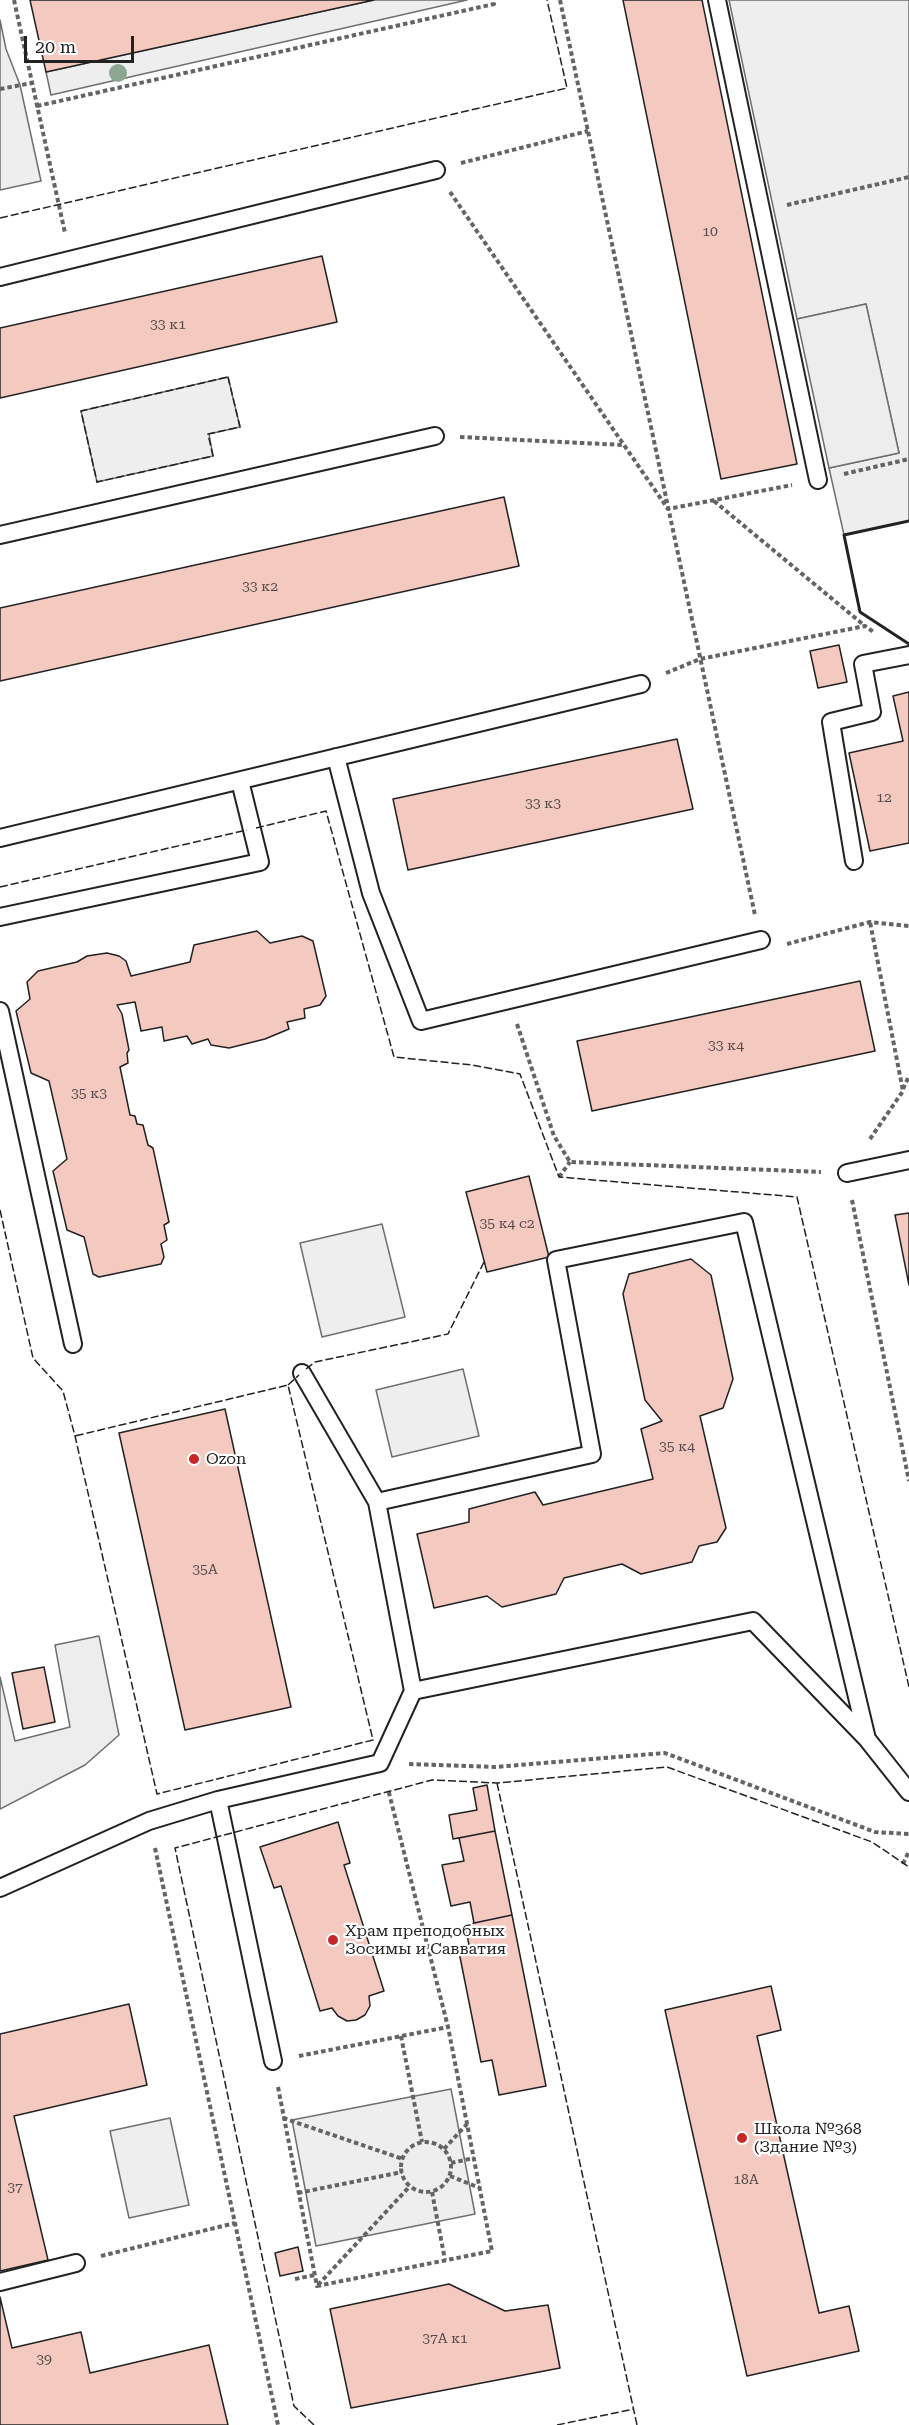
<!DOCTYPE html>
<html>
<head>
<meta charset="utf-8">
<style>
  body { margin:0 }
  #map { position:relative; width:909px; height:2425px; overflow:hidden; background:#fff; font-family:"Roboto Serif",serif }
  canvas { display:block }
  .scale { position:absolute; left:24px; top:36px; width:110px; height:27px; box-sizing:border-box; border:3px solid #222; border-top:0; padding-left:8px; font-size:18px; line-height:21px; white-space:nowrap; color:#222; -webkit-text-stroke:4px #fff; paint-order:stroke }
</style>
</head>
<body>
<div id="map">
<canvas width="909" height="2425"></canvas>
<div class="scale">20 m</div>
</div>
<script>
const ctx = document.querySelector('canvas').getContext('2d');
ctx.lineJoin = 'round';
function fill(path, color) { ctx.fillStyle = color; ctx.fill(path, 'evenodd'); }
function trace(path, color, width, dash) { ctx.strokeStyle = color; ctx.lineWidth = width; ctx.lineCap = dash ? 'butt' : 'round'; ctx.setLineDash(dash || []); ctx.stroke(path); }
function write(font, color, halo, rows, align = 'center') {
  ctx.font = font + ' "Roboto Serif",serif'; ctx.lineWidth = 4.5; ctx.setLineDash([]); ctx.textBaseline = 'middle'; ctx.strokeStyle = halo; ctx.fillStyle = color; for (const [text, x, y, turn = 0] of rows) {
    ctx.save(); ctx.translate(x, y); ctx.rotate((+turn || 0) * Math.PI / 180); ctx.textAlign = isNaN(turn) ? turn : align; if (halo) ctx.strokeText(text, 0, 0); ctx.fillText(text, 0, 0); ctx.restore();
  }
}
const green = new Path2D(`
  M374,0H467L51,95L46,72Z
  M729,0H909V521L844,535L829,468L899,453L866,304L797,319Z
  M0,20L6,49L20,85L41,181L0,190Z
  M228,377L240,427L209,434L213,456L97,482L81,411Z
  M382,1224L405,1317L322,1337L300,1243Z
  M463,1369L479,1436L392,1457L376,1390Z
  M451,2089L475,2214L316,2246L292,2120Z
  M170,2118L189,2205L129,2218L110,2131Z`);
const parking = new Path2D(`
  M866,304L899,453L829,468L797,319Z
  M99,1636L119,1735L85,1765L0,1809V1677L15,1741L70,1727L55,1645Z`);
const building = new Path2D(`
  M30,0H374L46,72Z
  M623,0H702L797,464L721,479Z
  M322,256L337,322L0,398V328Z
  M504,497L519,566L0,681V608Z
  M839,645L847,682L818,688L810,651Z
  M909,692V843L870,851L849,753L903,741L893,696Z
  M677,739L693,809L408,870L393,799Z
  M257,931L270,943L302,936L313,941L326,996L320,1005L304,1009L305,1018L287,1022L289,1029L265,1039L229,1048L211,1045L208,1039L192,1044L187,1036L164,1041L162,1027L141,1031L135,1002L117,1005L122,1014L129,1050L127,1053L128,1063L120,1067L130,1115L135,1116L137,1124L143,1125L148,1145L153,1148L169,1222L164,1225L167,1240L161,1244L164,1257L161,1264L99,1277L93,1274L84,1237L67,1230L53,1171L67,1159L49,1081L31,1073L16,1011L30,999L27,982L38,971L77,962L87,956L107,953L119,956L126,961L131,976L190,962L194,945Z
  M860,981L875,1051L592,1111L577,1041Z
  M529,1176L549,1257L487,1272L466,1192Z
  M909,1213V1285L895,1215Z
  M691,1259L711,1275L733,1379L723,1408L700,1416L726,1528L717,1542L699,1546L692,1562L641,1574L622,1564L564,1578L556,1594L502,1607L487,1596L434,1608L417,1534L469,1522V1509L535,1492L543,1505L653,1479L641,1429L662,1421L645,1400L623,1294L629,1274Z
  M225,1409L291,1707L185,1730L119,1433Z
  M44,1667L55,1722L23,1729L12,1673Z
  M487,1785L495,1831L453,1839L449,1815L477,1810L473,1788Z
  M338,1822L350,1863L344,1865L384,1991L369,1996L370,2006L365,2015L356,2020L347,2021L338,2016L332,2008L320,2011L281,1886L274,1888L260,1847Z
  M495,1831L512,1915L474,1923L470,1902L451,1906L442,1865L464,1861L459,1838Z
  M512,1915L546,2086L499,2095L492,2060L481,2062L458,1947L469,1945L465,1925Z
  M771,1986L781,2030L757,2036L819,2313L849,2306L859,2351L747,2376L665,2010Z
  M129,2004L147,2085L14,2116L48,2260L0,2271V2034Z
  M298,2247L303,2271L280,2276L275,2253Z
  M449,2284L505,2311L548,2305L560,2368L351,2408L330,2309Z
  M0,2297L12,2348L81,2332L90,2373L209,2345L228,2425H0Z`);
const path = new Path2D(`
  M14,0L65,233
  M560,0L755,915
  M0,89L32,83
  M37,106L494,4L493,0
  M461,163L588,131
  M450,192L668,509L792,485
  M787,205L909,177
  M460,437L623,445
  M844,474L909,459
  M714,501L865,626
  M666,673L700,659L865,626L875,633
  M787,944L870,922L909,926
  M517,1024L554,1136L570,1162L821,1172
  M903,1089L909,1076
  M870,1139L903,1091L870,922
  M559,1177L570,1162
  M852,1200L909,1481
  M409,1764L495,1767L665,1753L875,1832L909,1834
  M155,1848L278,2425
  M903,1864L909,1851
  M401,2036L422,2142
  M299,2056L448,2027
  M278,2087L317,2286L492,2251L448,2027L388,1789
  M283,2118L403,2159
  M401 2167a25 25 0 1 1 50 0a25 25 0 1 1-50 0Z
  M444,2149L467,2124
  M451,2163L474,2158
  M450,2176L480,2188
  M432,2192L445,2260
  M298,2193L402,2172
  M101,2256L235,2223
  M295,2279L315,2275
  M318,2285L409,2187`);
const lane = new Path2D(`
  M717,0L818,480
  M0,277L436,170
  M0,535L435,436
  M336,757L371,893L421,1021L761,940
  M0,838L641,684
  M854,861L831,722L872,712L863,664L909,655
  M0,917L260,862L240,781
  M0,1011L73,1344
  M847,1173L909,1160
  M302,1373L377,1502
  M867,1739L744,1222L556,1260L592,1454L377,1502L413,1691L753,1621L867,1739L909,1792
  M218,1800L273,2061
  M0,1888L149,1821L218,1800L380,1763L413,1691
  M0,2282L76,2263`);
const fence = new Path2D(`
  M0,218L567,88L547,0
  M228,377L240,427L208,434L213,456L97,482L81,411Z
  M256,828L326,811L394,1057L472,1065L520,1074L559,1177L797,1197L909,1687
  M0,887L247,830
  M0,1210L33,1358L63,1391L75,1436L157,1794L373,1740L288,1385L75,1436
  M306,1369L315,1362L448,1334L484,1262
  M288,1385L299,1375
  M497,1783L637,2425
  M314,2425L294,2406L175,1848L432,1780L497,1783L667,1767L872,1842L909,1867
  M557,2425L634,2409`);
const wall = new Path2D(`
  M909,521L844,535L860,612L909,644`);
const trees = [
  [118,73]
];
const markers = [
  [194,1459,6,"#c62828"],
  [333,1940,6,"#c62828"],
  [742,2138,6,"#c62828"]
];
const numberNames = [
  ["10",710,232],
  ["33 к1",168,325],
  ["33 к2",260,587],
  ["12",884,798],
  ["33 к3",543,804],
  ["33 к4",726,1046],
  ["35 к3",89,1094],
  ["35 к4 с2",507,1224],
  ["35 к4",677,1447],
  ["35А",205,1570],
  ["18А",746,2180],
  ["37",15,2188],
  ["37А к1",445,2339],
  ["39",44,2360]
];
const poiNames = [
  ["Ozon",206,1459],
  ["Храм преподобных",345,1931],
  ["Зосимы и Савватия",345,1949],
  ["Школа №368",754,2129],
  ["(Здание №3)",754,2147]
];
fill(green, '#eee');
trace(green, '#6f6f6f', 1.5);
fill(parking, '#ededed');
trace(parking, '#6f6f6f', 1.5);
fill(building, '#f3c9c0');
trace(building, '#222', 1.5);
trace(lane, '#222', 20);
trace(path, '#646464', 4, [4.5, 3]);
trace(lane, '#fff', 16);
trace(fence, '#222', 1.5, [8, 3]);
trace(wall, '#222', 3);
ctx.fillStyle = '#8da692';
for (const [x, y] of trees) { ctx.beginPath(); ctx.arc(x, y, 9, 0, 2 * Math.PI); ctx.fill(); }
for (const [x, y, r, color] of markers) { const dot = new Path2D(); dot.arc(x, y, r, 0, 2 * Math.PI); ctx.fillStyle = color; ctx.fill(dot); trace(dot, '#fff', 2); }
write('14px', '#564c4a', null, numberNames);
write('16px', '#222', '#fff', poiNames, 'left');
</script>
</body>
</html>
